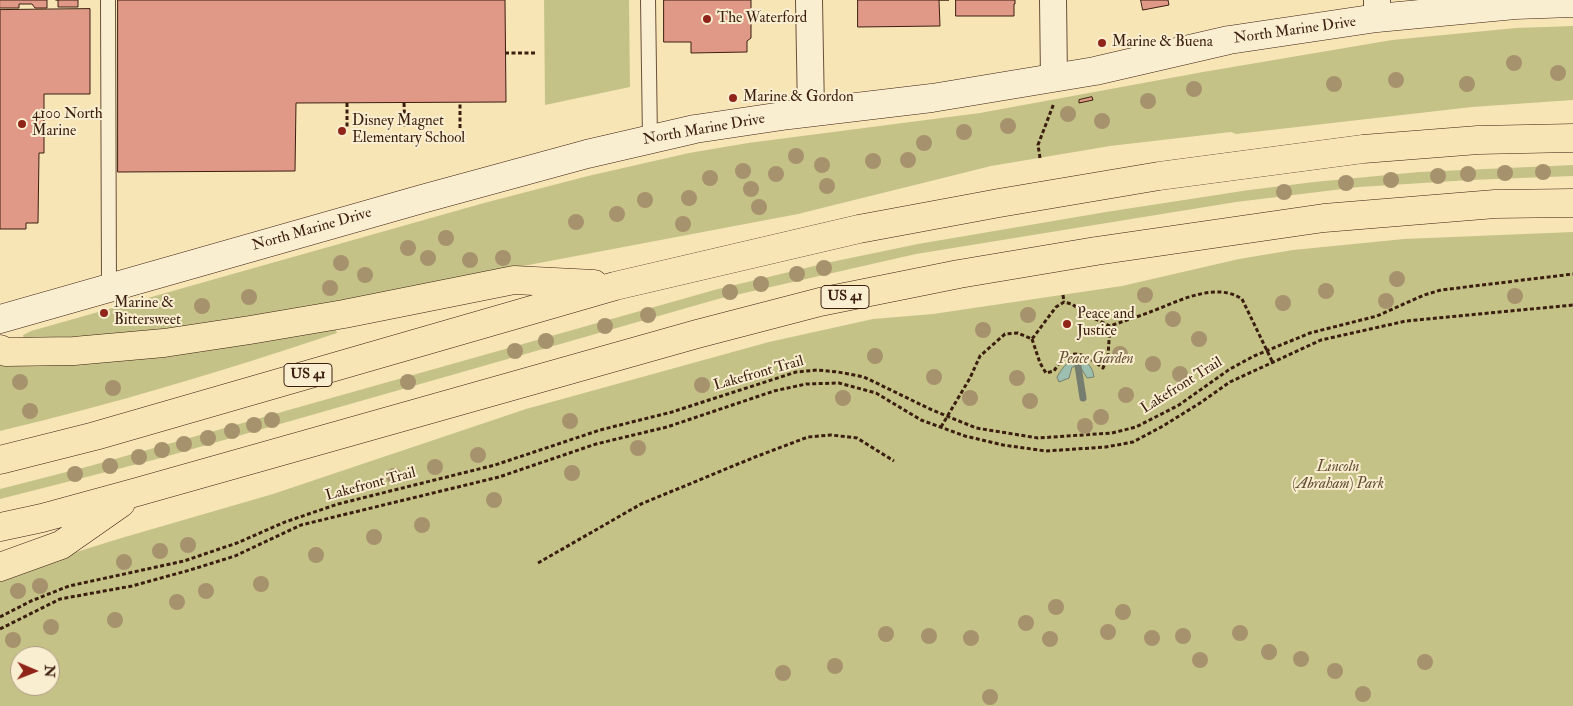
<!DOCTYPE html>
<html>
<head>
<meta charset="utf-8">
<style>
  body { margin:0 }
  #map { position:relative; width:1573px; height:706px; overflow:hidden; background:#f7e5b6; font-family:"IM FELL Double Pica",serif }
  canvas { display:block }
  .north { position:absolute; left:10px; top:646px; width:50px; height:50px; box-sizing:border-box; background:#faeed0; border:1px solid #ae9b83; border-radius:50%; rotate:91deg; font-size:14px; font-weight:700; line-height:20px; text-align:center; color:#3c1e10 }
  .north::after { content:''; display:block; margin:auto; width:18px; height:22px; background:#8f2418; clip-path:polygon(50% 0,100% 100%,50% 72%,0 100%) }
</style>
</head>
<body>
<div id="map">
<canvas width="1573" height="706"></canvas>
<div class="north">N</div>
</div>
<script>
const ctx = document.querySelector('canvas').getContext('2d');
ctx.lineJoin = 'round';
function fill(path, color) { ctx.fillStyle = color; ctx.fill(path, 'evenodd'); }
function trace(path, color, width, dash) { ctx.strokeStyle = color; ctx.lineWidth = width; ctx.lineCap = dash ? 'butt' : 'round'; ctx.setLineDash(dash || []); ctx.stroke(path); }
function write(font, color, halo, rows, align = 'center') {
  ctx.font = font + ' "IM FELL Double Pica",serif'; ctx.lineWidth = 4; ctx.setLineDash([]); ctx.textBaseline = 'middle'; ctx.strokeStyle = halo; ctx.fillStyle = color; for (const [text, x, y, turn = 0] of rows) {
    ctx.save(); ctx.translate(x, y); ctx.rotate((+turn || 0) * Math.PI / 180); ctx.textAlign = isNaN(turn) ? turn : align; if (halo) ctx.strokeText(text, 0, 0); ctx.fillText(text, 0, 0); ctx.restore();
  }
}
const green = new Path2D(`
  M544,0H629L630,87L545,105Z
  M1573,26V100L1472,107L1236,134L1231,132L1110,146L991,166L798,214L296,309L158,331L74,338L24,339L23,335L31,331L484,203L588,176L689,153L748,143L980,113L1203,72L1392,40L1516,28Z
  M1573,165V176L1471,180L1359,187L1236,202L916,254L718,299L161,458L0,499V489L90,466L718,289L831,262L918,244L1106,212L1249,190L1314,182L1419,172Z
  M1573,232V706H0V576L118,539L273,494L526,409L769,342L873,319L933,314L1122,286L1239,259L1293,250L1404,239ZM20,656H50V686H20Z
  M335,327L337,333C226,370 114,404 0,431V364Z`);
const water = new Path2D(`
  M1075,359C1087,361 1092,365 1094,377L1087,378L1081,368L1078,366L1072,367L1069,378L1059,382L1057,377C1062,369 1066,362 1075,359Z`);
const stream = new Path2D(`
  M1078,366L1083,398`);
const building = new Path2D(`
  M0,0H47V8H35L32,4H19V8H0Z
  M56,0H78V7H58V0Z
  M118,0H505L506,102L296,103L295,171L118,172Z
  M664,0H751V38L747,41V52L691,53V42H664Z
  M858,0H949H939L940,26L858,27Z
  M956,0H1015V4H1014V16H956Z
  M1141,0H1168L1169,5L1143,10Z
  M90,9V94H44V153H39L38,223H26V229H0V10Z
  M1092,97L1093,100L1079,103V100Z`);
const path = new Path2D(`
  M505,53H535
  M347,103V129
  M404,103L405,128
  M460,128V102
  M1040,158L1038,145L1054,103
  M1063,295L1064,302
  M1032,339L1040,363L1046,373L1054,371C1069,345 1083,353 1103,368L1108,356L1110,326
  M941,427L970,378L980,356L1005,334L1018,333L1032,339L1056,307L1064,302L1072,304L1087,315L1110,326C1124,321 1137,317 1150,312C1177,302 1215,281 1242,299L1272,361
  M538,563L641,504L755,457L808,437L831,435L857,438L894,461
  M0,617L31,601L69,586L184,561L237,543L285,522L338,504L495,465L600,430L672,412L796,372L817,370L838,372L864,377L930,409L976,428L1038,438L1112,433L1136,427L1179,405L1230,369L1254,356L1310,333L1377,316L1424,295L1441,290L1573,274
  M0,629L60,599L132,586L190,570L235,556L301,525L499,477L596,444L667,427L774,391L806,384L839,383L876,393L921,420L965,436L1003,445L1046,451L1106,447L1133,442L1163,426L1200,403L1230,382L1321,340L1406,321L1573,305`);
const lane = new Path2D(`
  M108,0L109,287
  M648,0L650,139`);
const street = new Path2D(`
  M809,0L811,112
  M1053,0L1054,78
  M1377,18V0`);
const secondary = new Path2D(`
  M0,319L422,199L587,154L695,129L789,115L932,98L1095,71L1229,40L1377,18L1515,5L1573,3`);
const highway = new Path2D(`
  M0,349L6,352L74,351L164,343L250,330L344,314L514,280L594,284
  M0,460L95,436L615,286L859,229L999,203L1159,176L1363,149L1478,140L1573,138
  M0,527L42,518L137,492L697,334L820,302L959,274L1096,251L1324,218L1495,204L1573,203
  M0,567L61,545L121,503`);
const trees = [
  [1514,63],
  [1558,73],
  [1396,80],
  [1334,84],
  [1467,84],
  [1194,89],
  [1148,101],
  [1068,114],
  [1102,121],
  [1008,126],
  [964,132],
  [924,143],
  [796,156],
  [908,160],
  [873,161],
  [822,165],
  [743,171],
  [1543,172],
  [1505,173],
  [776,174],
  [1468,174],
  [1438,176],
  [710,178],
  [1391,180],
  [1346,183],
  [827,186],
  [751,189],
  [1284,192],
  [689,198],
  [645,200],
  [759,207],
  [617,214],
  [576,222],
  [683,224],
  [446,238],
  [408,248],
  [428,258],
  [503,258],
  [470,260],
  [341,263],
  [824,268],
  [797,274],
  [365,275],
  [1397,279],
  [761,284],
  [330,288],
  [1326,291],
  [730,292],
  [1145,295],
  [1515,296],
  [249,297],
  [1386,301],
  [1283,303],
  [202,306],
  [648,315],
  [1028,315],
  [1173,319],
  [605,326],
  [983,330],
  [1199,339],
  [546,341],
  [515,351],
  [1120,354],
  [875,356],
  [1153,364],
  [1180,374],
  [934,377],
  [1017,378],
  [20,382],
  [408,382],
  [702,385],
  [113,388],
  [1126,395],
  [843,398],
  [970,398],
  [1030,401],
  [30,411],
  [1101,417],
  [272,420],
  [570,421],
  [254,425],
  [1085,426],
  [232,431],
  [208,438],
  [184,444],
  [638,448],
  [162,450],
  [478,455],
  [139,457],
  [110,466],
  [435,467],
  [572,473],
  [75,474],
  [394,476],
  [494,500],
  [422,525],
  [374,537],
  [188,545],
  [160,551],
  [316,555],
  [124,562],
  [261,584],
  [40,586],
  [18,591],
  [206,591],
  [177,602],
  [1056,607],
  [1123,612],
  [115,620],
  [1026,623],
  [51,627],
  [1108,632],
  [1240,633],
  [886,634],
  [929,636],
  [1183,636],
  [971,638],
  [1152,638],
  [1050,639],
  [13,640],
  [1269,652],
  [1301,659],
  [1200,660],
  [1425,662],
  [835,666],
  [1335,671],
  [783,673],
  [1363,694],
  [990,697]
];
const markers = [
  [707,19,5,"#8f2418"],
  [1102,43,5,"#8f2418"],
  [733,98,5,"#8f2418"],
  [22,124,5,"#8f2418"],
  [342,131,5,"#8f2418"],
  [104,313,5,"#8f2418"],
  [1067,324,5,"#8f2418"]
];
const shields = [
  [845,297,48],
  [308,375,48]
];
const shieldNames = [
  ["US 41",845,297],
  ["US 41",308,375]
];
const poiNames = [
  ["The Waterford",717,19],
  ["Marine & Buena",1112,43],
  ["Marine & Gordon",743,98],
  ["4100 North",32,115],
  ["Marine",32,132],
  ["Disney Magnet",352,122],
  ["Elementary School",352,139],
  ["Marine &",114,304],
  ["Bittersweet",114,321],
  ["Peace and",1077,315],
  ["Justice",1077,332]
];
const streetNames = [
  ["North Marine Drive",1295,31,-8],
  ["North Marine Drive",704,130,-10],
  ["North Marine Drive",312,230,-16],
  ["Lakefront Trail",759,374,-16],
  ["Lakefront Trail",1182,386,-32],
  ["Lakefront Trail",371,485,-15]
];
const parkNames = [
  ["Peace Garden",1096,360],
  ["Lincoln",1338,468],
  ["(Abraham) Park",1338,485]
];
fill(green, '#c5c288');
fill(water, '#9dbfaf');
trace(water, '#767f6f', 1);
trace(stream, '#767f6f', 7);
fill(building, '#e09986');
trace(building, '#3c1e10', 1);
trace(lane, '#6b503a', 16);
trace(street, '#6b503a', 28);
trace(secondary, '#3c1e10', 29);
trace(highway, '#3c1e10', 29);
trace(path, '#3c1e10', 3, [4, 2.5]);
trace(lane, '#faeed0', 14);
trace(street, '#faeed0', 26);
trace(secondary, '#faeed0', 28);
trace(highway, '#f7e5b6', 28);
ctx.fillStyle = '#a7926e';
for (const [x, y] of trees) { ctx.beginPath(); ctx.arc(x, y, 8, 0, 2 * Math.PI); ctx.fill(); }
for (const [x, y, r, color] of markers) { const dot = new Path2D(); dot.arc(x, y, r, 0, 2 * Math.PI); ctx.fillStyle = color; ctx.fill(dot); trace(dot, '#faeed0', 2); }
for (const [x, y, w] of shields) { const box = new Path2D(); box.roundRect(x - w / 2, y - 11.5, w, 23, 4); ctx.fillStyle = '#faeed0'; ctx.fill(box); trace(box, '#3c1e10', 1); }
write('bold 14px', '#3c1e10', null, shieldNames);
write('15px', '#3c1e10', '#faeed0', poiNames, 'left');
write('15px', '#3c1e10', '#faeed0', streetNames);
write('italic 15px', '#654f34', '#faeed0', parkNames);
</script>
</body>
</html>
